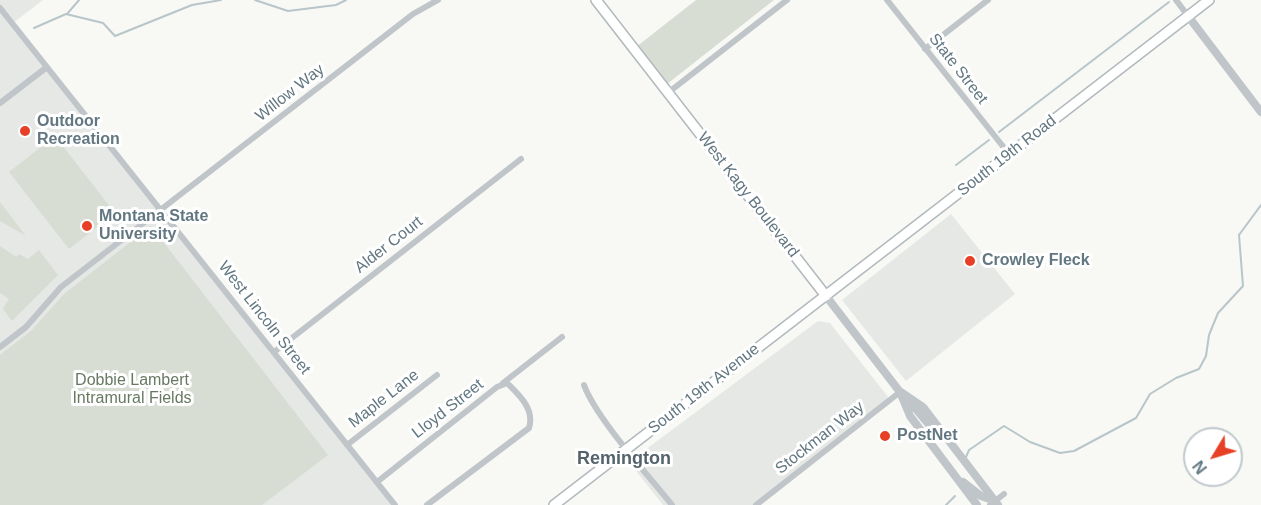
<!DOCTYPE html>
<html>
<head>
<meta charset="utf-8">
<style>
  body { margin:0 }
  #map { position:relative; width:1261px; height:505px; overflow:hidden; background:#f8f8f5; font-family:Arial,sans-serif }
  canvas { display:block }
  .north { position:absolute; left:1183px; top:427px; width:60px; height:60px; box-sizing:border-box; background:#fff; border:2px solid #c0c9cd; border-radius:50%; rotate:232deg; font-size:16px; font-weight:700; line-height:24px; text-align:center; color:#627781 }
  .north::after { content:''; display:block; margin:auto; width:21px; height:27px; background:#e74026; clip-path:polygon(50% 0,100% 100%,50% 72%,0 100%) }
</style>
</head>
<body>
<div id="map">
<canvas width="1261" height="505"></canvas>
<div class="north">N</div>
</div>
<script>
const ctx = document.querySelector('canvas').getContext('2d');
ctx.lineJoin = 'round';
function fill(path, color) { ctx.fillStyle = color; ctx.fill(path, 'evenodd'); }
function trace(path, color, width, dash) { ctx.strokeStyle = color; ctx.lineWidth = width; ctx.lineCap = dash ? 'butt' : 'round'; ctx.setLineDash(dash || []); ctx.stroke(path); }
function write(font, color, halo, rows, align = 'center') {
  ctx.font = font + ' Arial,sans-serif'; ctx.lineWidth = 6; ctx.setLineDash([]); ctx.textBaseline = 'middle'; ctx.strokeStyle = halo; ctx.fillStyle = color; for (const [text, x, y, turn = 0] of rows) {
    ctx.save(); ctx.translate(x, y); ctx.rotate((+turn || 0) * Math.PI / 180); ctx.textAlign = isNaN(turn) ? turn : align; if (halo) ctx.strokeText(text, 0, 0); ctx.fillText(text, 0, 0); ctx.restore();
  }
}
const built = new Path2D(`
  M0,0H43L13,23L395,505H0Z
  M951,214L1015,294L906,381L842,300Z
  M818,321L830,323L892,402L759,505H663L629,462Z`);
const green = new Path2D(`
  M696,0H774L667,84L636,47Z
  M55,136L115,213L69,249L9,172Z
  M0,202L26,236L0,221Z
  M151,226L328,455L262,505H0V355L32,330L64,294Z
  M0,246L16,257L19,254L28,259L39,250L58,275L12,321L3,309L9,299L0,293Z`);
const stream = new Path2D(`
  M255,0L288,11L336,5L346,0
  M67,14L79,0
  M34,28L66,14L103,23L115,36L192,5L221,0
  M999,132L1169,2
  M956,165L989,140
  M966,457L969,450L1004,426L1030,442L1060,453L1074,451L1136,418L1150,394L1176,378L1199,369L1206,356L1209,335L1218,313L1243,286L1239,235L1261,205
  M946,505L955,496`);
const minor = new Path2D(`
  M887,0L1009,154
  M1176,0L1188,16
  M0,8L395,505
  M925,49L988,0
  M669,92L787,0
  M0,103L47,67
  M0,347L26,327L61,287L413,14L438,0
  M274,352L521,159
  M503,383L562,337
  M584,385C596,418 648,475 672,505
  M347,445L437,375
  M377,482L497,387L507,383C519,395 535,409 529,428L427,505
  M756,505L900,392
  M990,505L1004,494`);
const tertiary = new Path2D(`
  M1188,16L1261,112
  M826,296L900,392L910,416L977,505
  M901,392L923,407L998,505
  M909,401L936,433
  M963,482L981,496L995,501`);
const secondary = new Path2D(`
  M596,0L826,296
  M554,505L1209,0`);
const markers = [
  [25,131,6,"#e74026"],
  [87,226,6,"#e74026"],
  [970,261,6,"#e74026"],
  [885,436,6,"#e74026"]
];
const streetNames = [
  ["State Street",958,69,52],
  ["Willow Way",290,93,-38],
  ["South 19th Road",1007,156,-38],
  ["West Kagy Boulevard",748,195,52],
  ["Alder Court",389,245,-38],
  ["West Lincoln Street",264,318,52],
  ["South 19th Avenue",704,389,-38],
  ["Maple Lane",384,399,-38],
  ["Lloyd Street",448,409,-38],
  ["Stockman Way",820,438,-38]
];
const poiNames = [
  ["Outdoor",37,122],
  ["Recreation",37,140],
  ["Montana State",99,217],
  ["University",99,235],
  ["Crowley Fleck",982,261],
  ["PostNet",897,436]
];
const parkNames = [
  ["Dobbie Lambert",132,381],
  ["Intramural Fields",132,399]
];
const neighbourhoodNames = [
  ["Remington",624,459]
];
fill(built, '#e6e8e6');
fill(green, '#d8ddd4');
trace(stream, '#b8c6c9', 2);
trace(secondary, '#b1b9bd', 12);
trace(minor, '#bfc5c8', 6);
trace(tertiary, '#bfc5c8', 8);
trace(secondary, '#fff', 9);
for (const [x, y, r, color] of markers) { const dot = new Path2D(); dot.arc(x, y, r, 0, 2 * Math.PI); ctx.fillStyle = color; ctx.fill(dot); trace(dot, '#fff', 2); }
write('16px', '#627781', '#fff', streetNames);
write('bold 16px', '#627781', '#fff', poiNames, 'left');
write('16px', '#687961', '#fff', parkNames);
write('bold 18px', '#55646c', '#fff', neighbourhoodNames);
</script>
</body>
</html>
